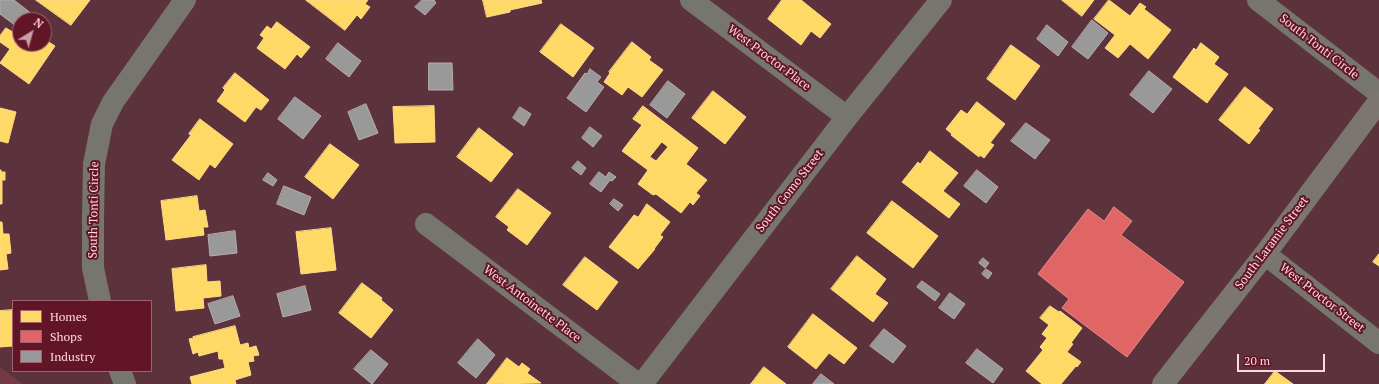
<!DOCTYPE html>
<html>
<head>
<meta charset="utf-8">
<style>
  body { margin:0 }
  #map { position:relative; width:1379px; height:384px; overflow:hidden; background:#5c323c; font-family:"PT Serif",serif }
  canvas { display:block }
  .legend { position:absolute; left:12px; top:300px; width:140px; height:72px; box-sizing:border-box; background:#621527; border:1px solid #a1636f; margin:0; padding:5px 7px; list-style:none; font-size:12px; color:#ffd8db }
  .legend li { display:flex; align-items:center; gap:8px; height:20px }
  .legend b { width:20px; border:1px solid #a1636f }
  .north { position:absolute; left:12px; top:12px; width:40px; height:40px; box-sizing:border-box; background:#621527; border:1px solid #a1636f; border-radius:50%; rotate:37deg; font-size:11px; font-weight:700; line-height:16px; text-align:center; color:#ffd8db }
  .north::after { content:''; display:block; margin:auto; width:14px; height:18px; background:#c69ea3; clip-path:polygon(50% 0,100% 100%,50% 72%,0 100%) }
  .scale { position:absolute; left:1237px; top:354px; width:88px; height:18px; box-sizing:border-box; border:2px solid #ffd8db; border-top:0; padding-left:5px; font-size:12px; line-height:14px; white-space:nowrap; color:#ffd8db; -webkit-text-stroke:3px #621527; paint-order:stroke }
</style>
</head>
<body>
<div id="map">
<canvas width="1379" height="384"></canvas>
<ul class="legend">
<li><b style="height:11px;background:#ffd966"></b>Homes</li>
<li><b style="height:11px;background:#e06666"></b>Shops</li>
<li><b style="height:11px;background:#999"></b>Industry</li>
</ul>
<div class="north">N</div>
<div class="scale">20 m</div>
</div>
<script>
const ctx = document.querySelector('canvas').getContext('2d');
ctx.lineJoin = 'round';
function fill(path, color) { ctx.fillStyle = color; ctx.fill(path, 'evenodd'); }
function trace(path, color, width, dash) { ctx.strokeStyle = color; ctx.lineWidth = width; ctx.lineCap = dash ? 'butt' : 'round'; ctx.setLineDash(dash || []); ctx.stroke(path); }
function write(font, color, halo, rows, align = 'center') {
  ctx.font = font + ' "PT Serif",serif'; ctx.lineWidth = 4; ctx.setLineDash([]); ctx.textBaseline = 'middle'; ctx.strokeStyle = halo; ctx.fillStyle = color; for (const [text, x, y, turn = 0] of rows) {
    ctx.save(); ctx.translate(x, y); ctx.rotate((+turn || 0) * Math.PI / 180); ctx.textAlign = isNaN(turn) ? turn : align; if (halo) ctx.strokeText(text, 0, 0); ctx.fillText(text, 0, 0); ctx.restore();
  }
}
const green = new Path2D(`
  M0,367L23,384H0Z`);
const homes = new Path2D(`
  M36,0H90L71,25Z
  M306,0H368L365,4L370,7L361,19L357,15L345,30Z
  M483,0H541L542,3L510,10V12L487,17Z
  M782,0H801L831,24L820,38L811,31L801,45L768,19Z
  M1062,0H1094L1082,16Z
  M1109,0L1130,16L1140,3L1146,7L1144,9L1171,30L1148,59L1130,44L1118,58L1105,48L1115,35L1094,19Z
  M277,22L310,47L301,58L297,54L285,69L257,48L264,38L260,35L267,26L271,29Z
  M561,24L594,48L573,77L540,52Z
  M6,28L16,34L18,31L20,33V44H44V39L55,46L29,84L0,63L10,49L0,42V36Z
  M632,42L651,57L649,60L663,70L642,97L628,87L622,95L604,82L610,73L609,72Z
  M1201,43L1219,57L1214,64L1228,74L1207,103L1173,77L1194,48L1196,50Z
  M1011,45L1040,66L1015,100L987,79Z
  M235,73L269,100L261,110L256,107L245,122L217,101L225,90L223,88Z
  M1245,87L1273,109L1258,129L1260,130L1249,144L1219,120Z
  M713,91L746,117L725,144L692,118Z
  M977,102L1005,124L990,143L994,145L984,158L980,155L979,157L951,135L952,134L946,129L961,110L967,114Z
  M434,106L435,142L395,143L393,107Z
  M643,106L698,148L686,164L707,180L696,193L700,196L693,205L690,202L681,213L656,194L653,195L638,184L648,170L622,151L642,125L633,119ZM662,142L668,147L656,161L650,157Z
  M0,108L16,112L8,143L0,141Z
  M200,119L233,144L215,168L210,164L199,180L172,160L191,135L189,134Z
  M479,128L513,154L491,182L457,157Z
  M330,144L359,165L333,199L305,177Z
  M930,151L958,173L943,191L960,204L949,218L902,182L918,162L920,164Z
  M0,170H1V172H5V180H2V204H0Z
  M518,189L551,213L527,245L507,230L509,227L496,217Z
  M197,196L199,211L205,210L208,227H203L204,235L166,240L161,201Z
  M892,201L938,236L913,268L867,233Z
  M647,204L670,222L660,235L663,237L654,249H655L638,269L609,247L634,215L638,217Z
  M0,222H2L3,234H9L11,253L6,254L8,269L0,270Z
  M331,228L336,270L301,274L296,232Z
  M1379,254V266L1373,262Z
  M857,256L886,279L875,294L888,303L873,322L831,289Z
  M585,257L618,282L597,310L563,285Z
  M206,265L207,282L220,281L221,296L203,298L204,308L176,311L172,269Z
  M362,283L382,298L381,300L393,310L371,338L339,313Z
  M1050,306L1059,312L1060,311L1082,328L1071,343L1073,344L1067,352L1081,362L1077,367L1076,366L1061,384H1042L1026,371L1043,350L1040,347L1047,338L1042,334L1049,325L1040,318Z
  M13,310V346L0,347V311Z
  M813,314L857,348L844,364L829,353L816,369L788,347Z
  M235,326L240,345L248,343L249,348L256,346L259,355L253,356L254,361L248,362L251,375L235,380L236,384H192L190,377L225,368L223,359H219L218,351L199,356L198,352L193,354L189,339L194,338L193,337Z
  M507,358L519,367L522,363L530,369L527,373L541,383L487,384Z
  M764,367L786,384H751Z
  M1275,371L1293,384H1265Z`);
const shops = new Path2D(`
  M1114,207L1132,221L1121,235L1184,282L1127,357L1062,308L1069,299L1038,274L1088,209L1104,221Z`);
const industry = new Path2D(`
  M1,0H14L32,14L28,20H20V29L0,14V2Z
  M422,0H434L436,3L425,15L415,7Z
  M1092,20L1108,33L1088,59L1072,47Z
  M1047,25L1068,42L1058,56L1037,39Z
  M338,43L361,61L349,77L326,59Z
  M429,63H452L453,90H429Z
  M590,69L601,77L597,82L604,87L586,112L567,98L585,73L587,74Z
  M1149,71L1172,89L1153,113L1130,95Z
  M668,81L685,94L667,118L650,105Z
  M295,97L321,116L303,139L278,119Z
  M366,104L378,133L359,140L348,112Z
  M520,107L531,114L524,126L513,118Z
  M1026,123L1050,140L1035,159L1011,141Z
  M590,127L602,136L593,147L582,138Z
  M578,161L586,168L581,175L572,168Z
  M977,170L998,187L986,203L964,186Z
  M599,172L606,177L609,172L616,177L612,181L610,180L601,192L590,184Z
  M268,173L277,180L273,186L263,180Z
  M284,186L311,197L304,215L277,204Z
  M614,199L623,205L618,211L610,204Z
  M235,231L237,253L210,256L208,235Z
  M983,258L989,263L985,268L979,263Z
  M986,269L992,273L988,279L982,274Z
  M922,281L940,294L935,301L917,287Z
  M305,286L311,310L283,317L277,294Z
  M950,293L965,304L954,319L939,308Z
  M233,296L240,316L215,324L208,304Z
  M884,329L906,346L893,363L870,346Z
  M478,339L495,355L476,378L458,363Z
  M977,349L1003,369L993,383L966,363Z
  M371,350L388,364L372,384L354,369Z
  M821,374L834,384H813Z`);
const street = new Path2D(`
  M691,0L847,117
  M1258,0L1379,93
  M426,224L638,384
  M1265,254L1379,343
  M100,301L93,268V217L94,164L102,124L113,102L185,0
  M120,371L125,384
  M642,384L847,117L941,0`);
const secondary = new Path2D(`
  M1163,384L1265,254L1379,101`);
const streetNames = [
  ["South Tonti Circle",1319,47,38],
  ["West Proctor Place",769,58,37],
  ["South Gomo Street",790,191,-52],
  ["South Tonti Circle",94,210,-89],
  ["South Laramie Street",1272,243,-53],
  ["West Proctor Street",1322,298,38],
  ["West Antoinette Place",532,304,37]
];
fill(green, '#743942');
fill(homes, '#ffd966');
trace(homes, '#ffd989', 1);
fill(shops, '#e06666');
trace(shops, '#e98889', 1);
fill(industry, '#999');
trace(industry, '#b8acad', 1);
trace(street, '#76756e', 22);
trace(secondary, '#7b766f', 22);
write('12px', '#ffd8db', '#621527', streetNames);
</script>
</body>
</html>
